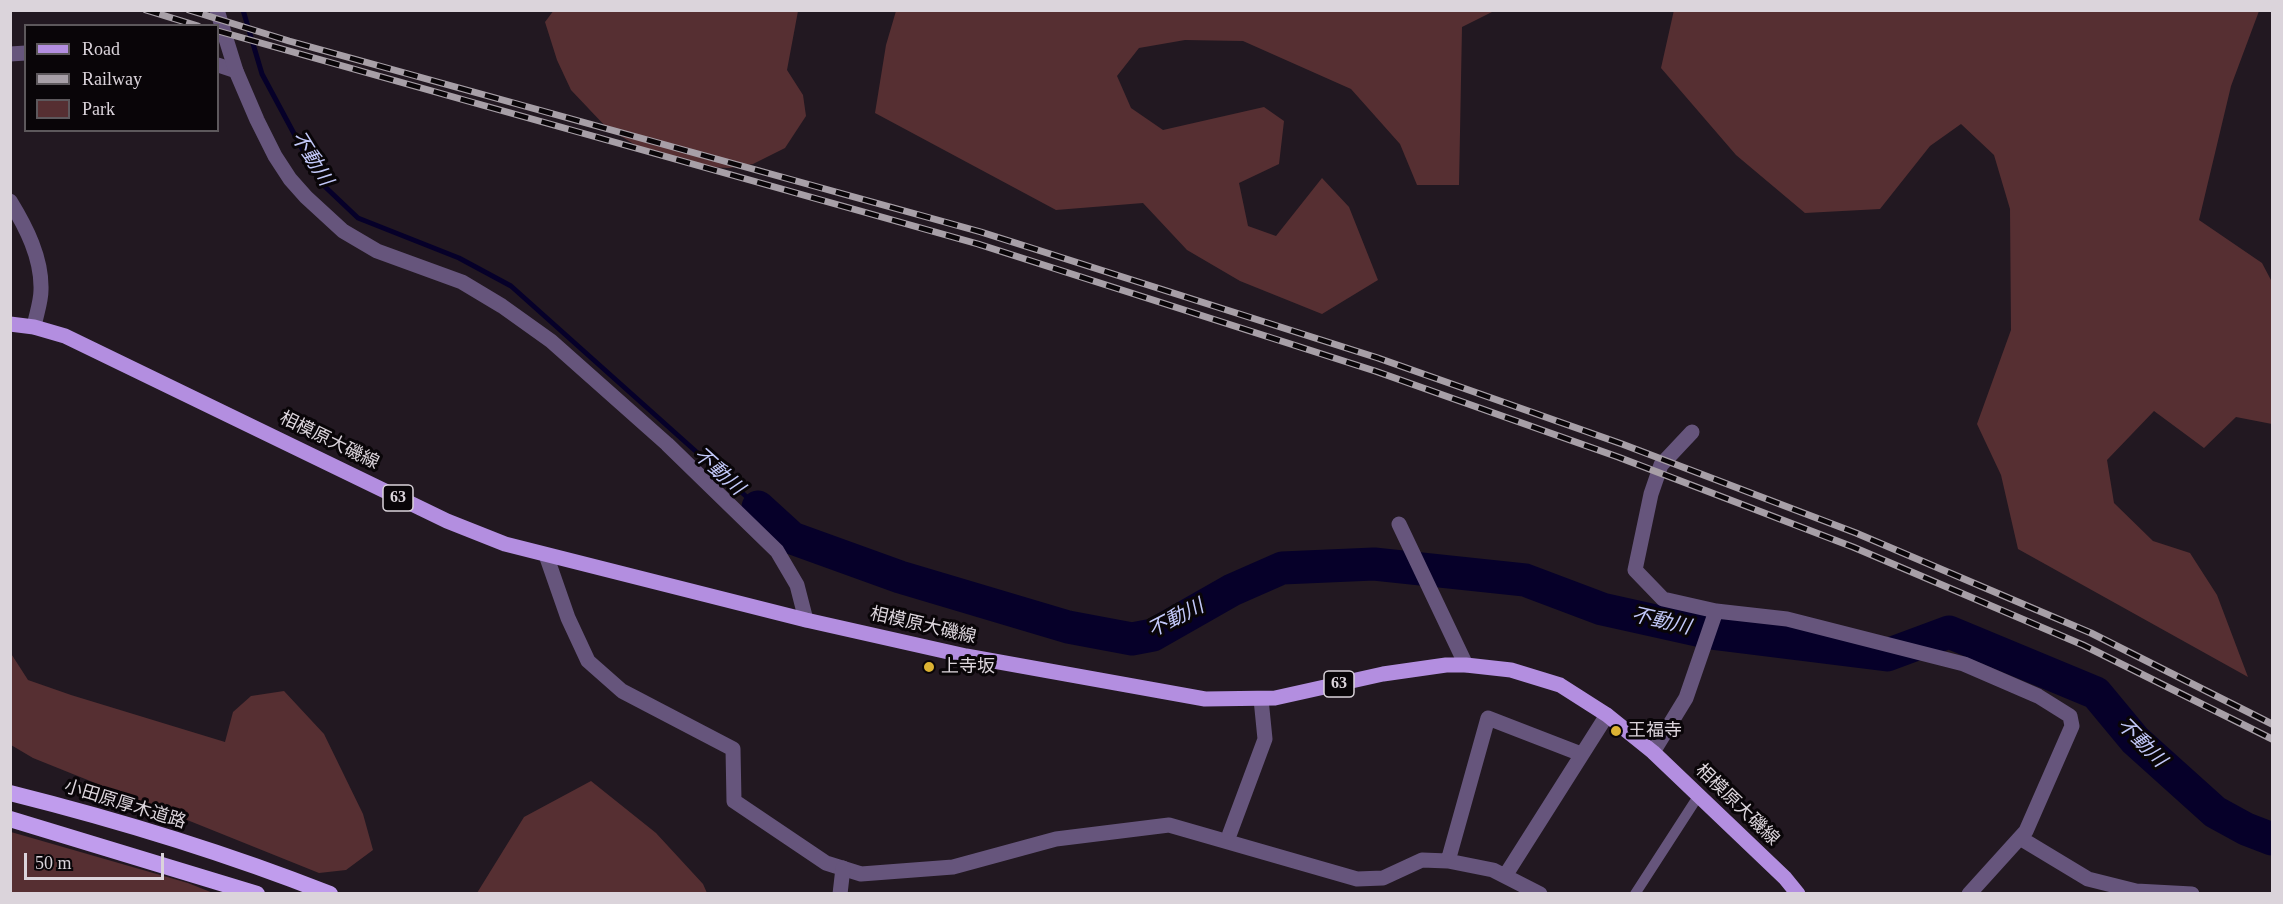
<!DOCTYPE html>
<html>
<head>
<meta charset="utf-8">
<style>
  body { margin:0 }
  #map { position:relative; width:2283px; height:904px; overflow:hidden; background:#221821; font-family:"Times New Roman",serif }
  canvas { display:block }
  .frame { position:absolute; inset:0; border:12px solid #dbd4db; pointer-events:none }
  .legend { position:absolute; left:24px; top:24px; width:195px; height:108px; box-sizing:border-box; background:#090508; border:2px solid #5d585c; margin:0; padding:8px 10px; list-style:none; font-size:18px; color:#dbd4db }
  .legend li { display:flex; align-items:center; gap:12px; height:30px }
  .legend b { width:30px; border:2px solid #5d585c }
  .scale { position:absolute; left:24px; top:853px; width:140px; height:27px; box-sizing:border-box; border:3px solid #dbd4db; border-top:0; padding-left:8px; font-size:18px; line-height:21px; white-space:nowrap; color:#dbd4db; -webkit-text-stroke:4px #090508; paint-order:stroke }
</style>
</head>
<body>
<div id="map">
<canvas width="2283" height="904"></canvas>
<div class="frame"></div>
<ul class="legend">
<li><b style="height:8px;background:#b38ee0"></b>Road</li>
<li><b style="height:8px;background:#a79fa7"></b>Railway</li>
<li><b style="height:16px;background:#562f32"></b>Park</li>
</ul>
<div class="scale">50 m</div>
</div>
<script>
const ctx = document.querySelector('canvas').getContext('2d');
ctx.lineJoin = 'round';
function fill(path, color) { ctx.fillStyle = color; ctx.fill(path, 'evenodd'); }
function trace(path, color, width, dash) { ctx.strokeStyle = color; ctx.lineWidth = width; ctx.lineCap = dash ? 'butt' : 'round'; ctx.setLineDash(dash || []); ctx.stroke(path); }
function write(font, color, halo, rows, align = 'center') {
  ctx.font = font + ' "Times New Roman","Noto Sans JP",serif'; ctx.lineWidth = 6; ctx.setLineDash([]); ctx.textBaseline = 'middle'; ctx.strokeStyle = halo; ctx.fillStyle = color; for (const [text, x, y, turn = 0] of rows) {
    ctx.save(); ctx.translate(x, y); ctx.rotate((+turn || 0) * Math.PI / 180); ctx.textAlign = isNaN(turn) ? turn : align; if (halo) ctx.strokeText(text, 0, 0); ctx.fillText(text, 0, 0); ctx.restore();
  }
}
const green = new Path2D(`
  M554,10L798,11L787,70L803,95L806,116L785,148L753,164L729,168L688,166L654,156L607,128L571,90L557,60L545,22Z
  M1674,10L2259,11L2231,86L2199,220L2262,263L2272,282V424L2236,417L2204,448L2154,411L2107,460L2114,503L2153,541L2190,553L2217,595L2248,677L2018,549L2001,475L1977,424L2011,330L2010,209L1994,155L1961,124L1930,146L1880,209L1805,213L1736,155L1661,68Z
  M896,11V10L1494,11L1462,27L1459,185H1417L1400,144L1351,89L1243,41L1185,40L1139,48L1117,76L1131,108L1163,130L1264,107L1284,121L1279,164L1239,183L1248,226L1276,236L1322,178L1349,207L1378,280L1322,314L1240,281L1187,250L1143,203L1056,210L875,113L886,45Z
  M10,652L28,680L71,695L225,742L233,712L251,696L284,691L324,734L363,814L373,850L346,870L319,873L33,758L11,745Z
  M591,781L656,833L703,884L707,893H477L524,817Z
  M11,832L188,883L213,893H11Z`);
const stream = new Path2D(`
  M243,10L262,74L320,182L358,218L459,258L511,286L758,507`);
const river = new Path2D(`
  M758,507L792,538L900,577L1068,627L1132,639L1153,635L1232,590L1282,568L1374,564L1525,580L1602,609L1710,633L1887,655L1949,632L2096,693L2135,740L2215,812L2246,829L2272,839`);
const service = new Path2D(`
  M1635,894L1699,795`);
const minor = new Path2D(`
  M10,54L26,53
  M218,65L236,71
  M10,201C26,227 42,258 41,290C41,302 36,315 34,327
  M1692,432L1661,465L1651,494L1635,570L1663,599L1716,611L1787,619L1964,664L2038,696L2070,716L2072,726L2026,831L1969,894
  M1399,524L1466,665
  M546,555L568,618L588,661L622,691L733,749L734,801L826,863L861,874L953,867L1056,839L1169,825L1357,879L1383,878L1422,860L1448,861L1493,870L1540,894
  M1653,752L1686,698L1716,611
  M2020,838L2088,879L2136,891L2192,894
  M1227,841L1265,739L1261,699
  M1448,861L1488,718L1581,754
  M1505,876L1607,715`);
const tertiary = new Path2D(`
  M217,10L236,71L257,120L275,156L290,179L306,197L343,231L377,251L462,282L502,306L551,341L667,444L777,551L797,585L806,620
  M840,894L843,868`);
const primary = new Path2D(`
  M10,324L34,327L65,336L447,521L505,544L806,620L966,656L1205,699L1275,698L1383,674L1446,665H1466L1511,670L1560,685L1607,715L1653,752L1785,878L1798,894`);
const trunk = new Path2D(`
  M10,793C118,820 226,853 330,894
  M10,819L257,894`);
const rail = new Path2D(`
  M146,10L198,26
  M189,10L289,41L981,232L1378,358L1622,444L1856,533L2091,633L2272,724
  M218,31L978,244L1375,371L1618,457L1853,547L2083,645L2272,739`);
const markers = [
  [929,667,6,"#dcb233"],
  [1616,731,6,"#dcb233"]
];
const shields = [
  [398,498,30],
  [1339,684,30]
];
const shieldNames = [
  ["63",398,498],
  ["63",1339,684]
];
const streetNames = [
  ["相模原大磯線",329,441,26],
  ["相模原大磯線",923,626,13],
  ["小田原厚木道路",125,805,17],
  ["相模原大磯線",1737,805,44]
];
const poiNames = [
  ["上寺坂",941,667],
  ["王福寺",1628,731]
];
const waterNames = [
  ["不動川",311,159,58],
  ["不動川",718,472,42],
  ["不動川",1176,619,-27],
  ["不動川",1661,622,13],
  ["不動川",2141,743,45]
];
fill(green, '#562f32');
trace(stream, '#060029', 5);
trace(river, '#060029', 33);
trace(service, '#66557c', 10);
trace(minor, '#66557c', 15);
trace(tertiary, '#66557c', 15);
trace(primary, '#b38ee0', 15);
trace(trunk, '#c09ced', 16);
trace(rail, '#a79fa7', 7);
trace(rail, '#090508', 4.5, [14]);
for (const [x, y, r, color] of markers) { const dot = new Path2D(); dot.arc(x, y, r, 0, 2 * Math.PI); ctx.fillStyle = color; ctx.fill(dot); trace(dot, '#090508', 2); }
for (const [x, y, w] of shields) { const box = new Path2D(); box.roundRect(x - w / 2, y - 13, w, 26, 4.5); ctx.fillStyle = '#090508'; ctx.fill(box); trace(box, '#dbd4db', 1.5); }
write('bold 16px', '#dbd4db', null, shieldNames);
write('18px', '#dbd4db', '#090508', streetNames);
write('18px', '#dbd4db', '#090508', poiNames, 'left');
write('italic 20px', '#c2c8f9', '#090508', waterNames);
</script>
</body>
</html>
